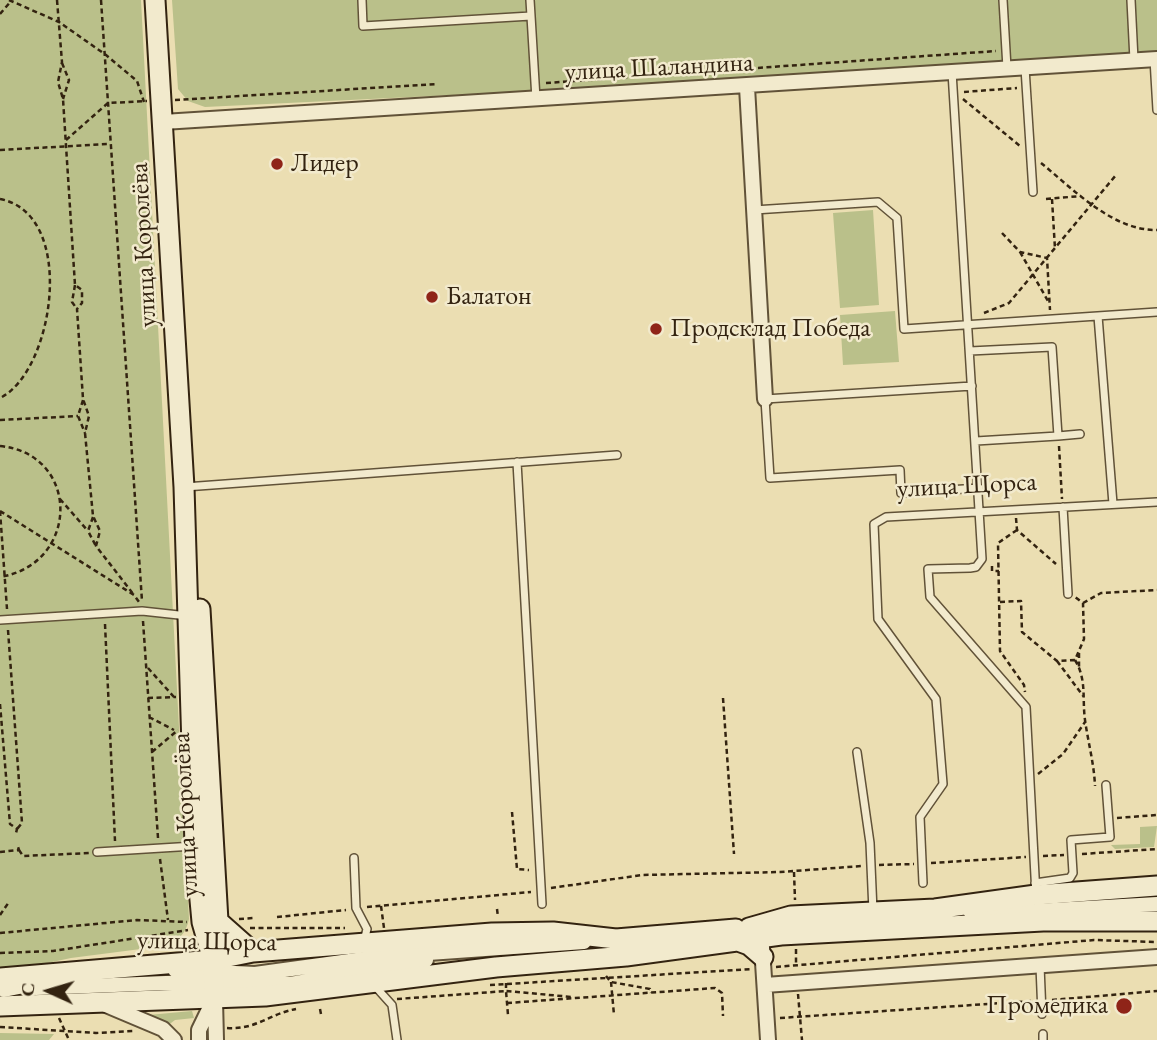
<!DOCTYPE html>
<html>
<head>
<meta charset="utf-8">
<style>
  body { margin:0 }
  #map { position:relative; width:1157px; height:1040px; overflow:hidden; background:#ebdeb2; font-family:"EB Garamond",serif }
  canvas { display:block }
  .north { position:absolute; left:14px; top:956px; width:70px; height:70px; -webkit-text-stroke:5px #f2eacd; paint-order:stroke; rotate:274deg; font-size:19px; font-weight:700; line-height:28px; text-align:center; color:#332310 }
  .north::after { content:''; display:block; margin:auto; width:24px; height:32px; background:#332310; clip-path:polygon(50% 0,100% 100%,50% 72%,0 100%) }
</style>
</head>
<body>
<div id="map">
<canvas width="1157" height="1040"></canvas>
<div class="north">С</div>
</div>
<script>
const ctx = document.querySelector('canvas').getContext('2d');
ctx.lineJoin = 'round';
function fill(path, color) { ctx.fillStyle = color; ctx.fill(path, 'evenodd'); }
function trace(path, color, width, dash) { ctx.strokeStyle = color; ctx.lineWidth = width; ctx.lineCap = dash ? 'butt' : 'round'; ctx.setLineDash(dash || []); ctx.stroke(path); }
function write(font, color, halo, rows, align = 'center') {
  ctx.font = font + ' "EB Garamond",serif'; ctx.lineWidth = 5; ctx.setLineDash([]); ctx.textBaseline = 'middle'; ctx.strokeStyle = halo; ctx.fillStyle = color; for (const [text, x, y, turn = 0] of rows) {
    ctx.save(); ctx.translate(x, y); ctx.rotate((+turn || 0) * Math.PI / 180); ctx.textAlign = isNaN(turn) ? turn : align; if (halo) ctx.strokeText(text, 0, 0); ctx.fillText(text, 0, 0); ctx.restore();
  }
}
const green = new Path2D(`
  M0,0H141L189,919C186,933 179,941 164,946L71,958L0,973Z
  M172,0H1157V53L515,92L205,107L188,101L178,89Z
  M873,210L879,305L840,308L833,213Z
  M895,311L899,362L843,365L840,315Z
  M1157,826L1154,847L1115,849L1111,845L1140,844V827Z
  M192,1011L194,1018L175,1020L167,1026L148,1015Z
  M0,1033L54,1034L49,1040H0Z`);
const path = new Path2D(`
  M9,0L59,22L106,55L137,81L144,102
  M57,0L62,62L58,82L63,99L75,285L82,290V303L77,309L83,399L89,416L85,433L93,516L100,531L96,546L134,595
  M101,0L142,601
  M0,14L12,0
  M62,63L69,80L63,99
  M546,83L996,51
  M964,92L1017,88
  M963,99L1020,146
  M175,100L437,84
  M66,140L108,103L147,101
  M0,150L108,144
  M1041,163C1073,189 1113,231 1157,230
  M0,199C78,214 54,372 0,398
  M1046,199L1081,196
  M1052,199L1055,249
  M1002,233L1020,252L1047,258L1050,310
  M1020,252L1048,301
  M75,285L72,302L77,309
  M984,313L1009,303L1116,175
  M83,400L78,416L85,433
  M0,420L78,416
  M0,446C81,454 80,564 0,577
  M1059,446L1062,499
  M60,499L88,531
  M0,511L7,609
  M0,511L134,595L139,602
  M93,517L88,531L96,546
  M1016,518L1017,530L1056,564
  M1017,530L998,543L1000,651L1024,685L1025,692
  M992,566V571H999
  M1000,602L1021,601L1022,632L1057,661L1075,660L1084,639L1083,603L1075,597
  M1083,603L1101,593L1157,590
  M143,621L158,838
  M105,624L115,841
  M8,630L22,823L17,829
  M1079,653V667
  M1075,660C1087,680 1082,698 1085,720C1088,742 1094,763 1095,786
  M1057,661L1084,697
  M148,668L174,697
  M148,698L176,697
  M723,698L734,854
  M0,704L10,824L17,829L16,833
  M149,717L174,730
  M152,752L178,730
  M1038,774L1063,754L1085,722
  M512,812L517,869L529,870
  M1117,818L1157,815
  M19,850L23,856L90,853
  M0,852L19,850L18,847
  M1082,854L1157,849
  M1043,856L1064,855
  M160,859L168,920
  M931,863L1026,857
  M879,865L914,864
  M794,872L795,900
  M551,888L642,875L780,872L862,866
  M381,906L384,928
  M367,907L531,892
  M497,909L498,917
  M0,915L9,902
  M277,917L346,910
  M239,919L253,918
  M250,928H345
  M0,933L137,920L187,922
  M796,949V963
  M0,953L53,951L188,930
  M776,967L1094,940L1157,942
  M606,976L611,982L650,989L651,993
  M611,982L614,1015
  M506,983V991L572,997
  M490,985L752,969
  M798,994L802,1040
  M397,999L506,991L508,1015
  M1052,1000L1157,991
  M507,1003L715,988L722,993L723,1016
  M320,1009L321,1014
  M59,1018L69,1040
  M780,1018L1032,1001
  M0,1027L96,1033L133,1031
  M227,1028C256,1030 269,1014 296,1009`);
const lane = new Path2D(`
  M362,0L363,26L531,16L530,0
  M1003,0L1007,68
  M1131,0L1134,60
  M531,16L536,99
  M1154,59L1157,110
  M1025,68L1033,192
  M952,72L982,559L976,567L970,568L928,569L930,597L1026,707L1036,895
  M754,210L878,202L897,218L904,329L1157,312
  M1098,316L1113,504
  M970,351L1052,347L1058,436L976,441
  M972,386L765,399L770,478L900,470L901,493L979,488
  M1058,436L1080,434
  M517,462L542,904
  M185,487L617,455
  M1063,507L1068,594
  M0,620L142,611L188,616
  M857,752L870,843L873,911
  M97,852L194,846
  M354,858L356,908L367,929L364,941
  M923,883L920,817L943,784L936,699L878,619L874,524L886,517L1157,502
  M1035,883L1070,878L1073,873L1071,840L1110,837L1106,785
  M1040,966L1042,1014
  M374,985L392,1005L397,1040
  M1043,1034V1040`);
const street = new Path2D(`
  M747,87L765,399
  M163,122L1157,59
  M970,911L1019,912L1157,904
  M762,947L768,1040
  M175,970L255,974L386,956L584,942
  M765,985L1157,957
  M36,988L166,983L291,984L426,960
  M4,990L44,982
  M215,1000L216,1040
  M106,1005L163,1029L174,1040
  M199,1040V1030L214,999`);
const secondary = new Path2D(`
  M155,0L184,487L195,846L202,922L213,960
  M200,609L218,921L213,960L214,999
  M218,921L253,952L492,933L553,932L616,939L736,929
  M749,928L791,916L935,909L1036,895L1157,886
  M738,941L749,945L763,957
  M0,978L213,960L253,952
  M0,1006L265,996L496,967L626,956L781,935L1043,921H1157`);
const markers = [
  [277,164,7,"#8f2418"],
  [432,297,7,"#8f2418"],
  [656,329,7,"#8f2418"],
  [1124,1006,9,"#8f2418"]
];
const streetNames = [
  ["улица Шаландина",659,68,-3],
  ["улица Королёва",144,245,-93],
  ["улица Щорса",967,486,-3],
  ["улица Королёва",186,815,-93],
  ["улица Щорса",207,942,1]
];
const poiNames = [
  ["Лидер",291,164],
  ["Балатон",446,297],
  ["Продсклад Победа",670,329],
  ["Промедика",1108,1006,"right"]
];
fill(green, '#bac08a');
trace(lane, '#615238', 10);
trace(street, '#615238', 18);
trace(secondary, '#332310', 23);
trace(path, '#332310', 2.5, [5, 3.5]);
trace(lane, '#f2eacd', 7);
trace(street, '#f2eacd', 14);
trace(secondary, '#f2eacd', 19);
for (const [x, y, r, color] of markers) { const dot = new Path2D(); dot.arc(x, y, r, 0, 2 * Math.PI); ctx.fillStyle = color; ctx.fill(dot); trace(dot, '#f2eacd', 2.5); }
write('26px', '#332310', '#f2eacd', streetNames);
write('26px', '#332310', '#f2eacd', poiNames, 'left');
</script>
</body>
</html>
